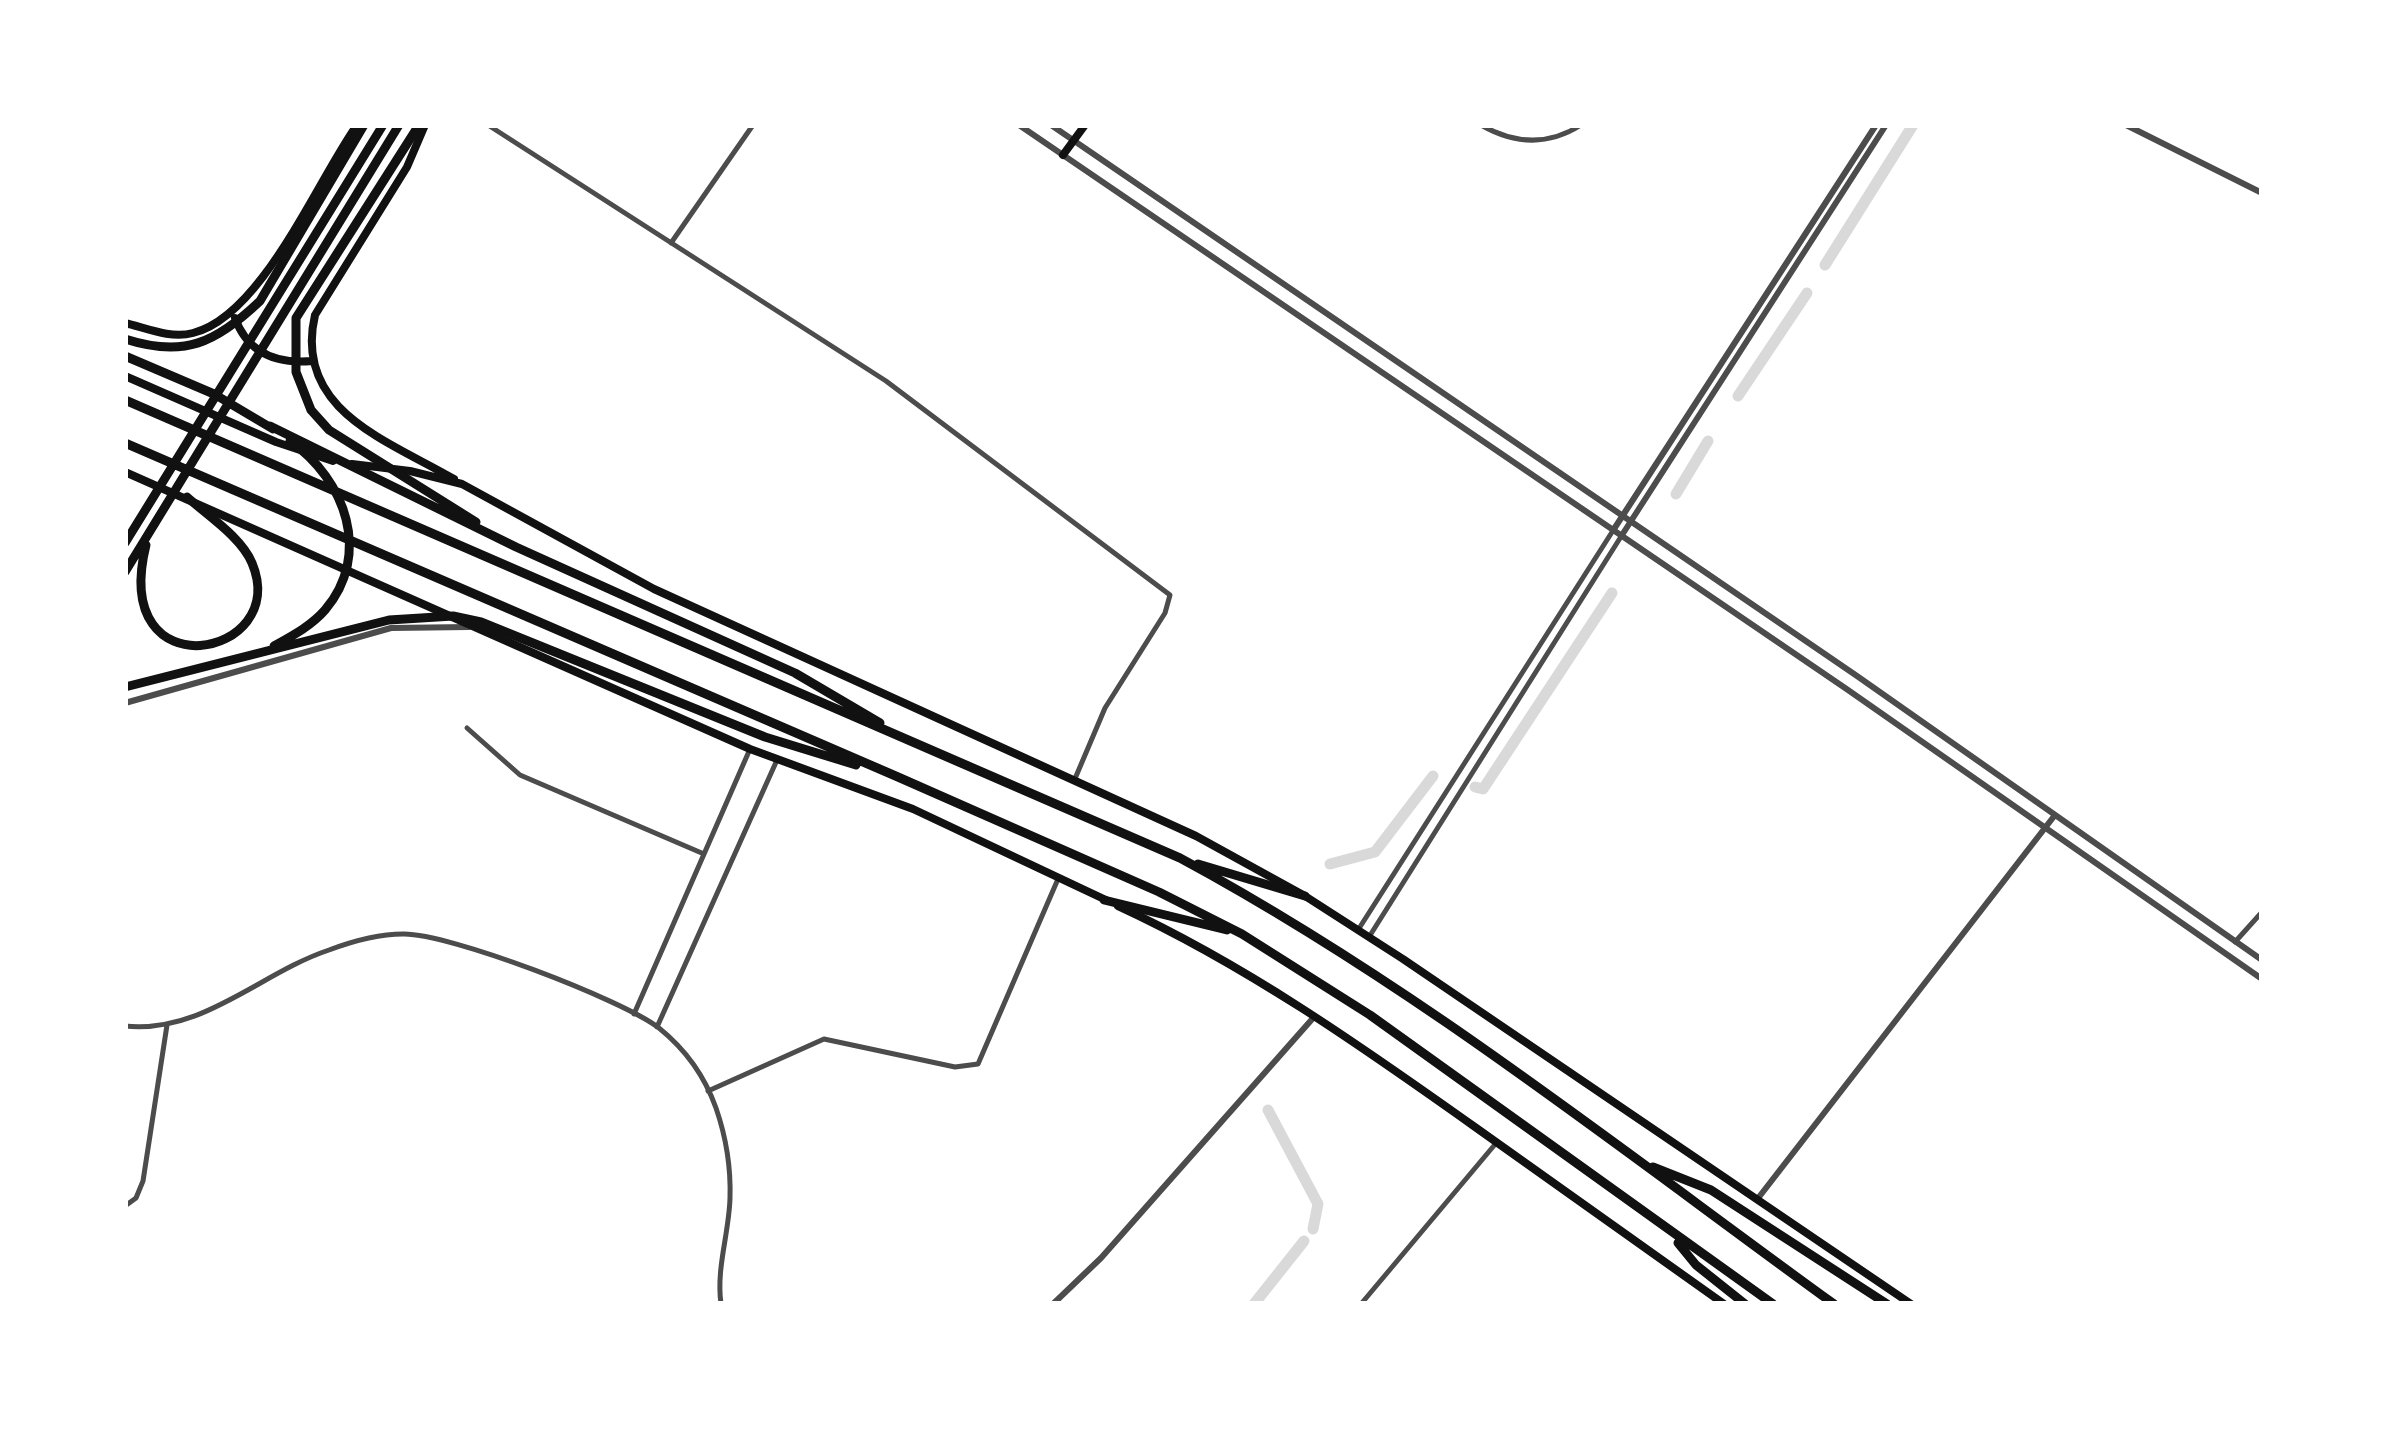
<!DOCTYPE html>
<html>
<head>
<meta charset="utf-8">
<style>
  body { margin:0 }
  #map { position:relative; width:2387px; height:1429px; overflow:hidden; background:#fff; font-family:Commissioner,sans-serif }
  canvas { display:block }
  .frame { position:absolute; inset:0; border:128px solid #fff; pointer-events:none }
</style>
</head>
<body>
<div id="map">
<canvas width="2387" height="1429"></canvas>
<div class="frame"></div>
</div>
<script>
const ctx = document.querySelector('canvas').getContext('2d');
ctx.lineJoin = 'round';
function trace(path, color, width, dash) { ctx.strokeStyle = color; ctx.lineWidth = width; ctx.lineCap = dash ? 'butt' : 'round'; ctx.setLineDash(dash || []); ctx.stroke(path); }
const canal = new Path2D(`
  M1825,265L1913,125
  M1738,396L1807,293
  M1676,494L1708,441
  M1475,787L1483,789L1487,783L1612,593
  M1330,864L1375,852L1433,776
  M1268,1110L1318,1204L1313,1229
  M1254,1304L1304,1241`);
const minor = new Path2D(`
  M488,125L886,381L1170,595L1165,613L1105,708L1074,781
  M1481,125C1514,144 1548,146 1581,125
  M671,243L753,125
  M467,728L520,775L704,854
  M1358,930L1614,529
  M1369,937L1622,535
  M2235,942L2262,912
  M634,1014L750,749
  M125,1026C203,1034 260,973 329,950C353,941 377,934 403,934C449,933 623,1000 659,1028C685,1049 705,1077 716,1108C726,1137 731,1167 730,1198C729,1234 716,1268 721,1304
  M657,1027L777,760
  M708,1091L824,1039L955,1067L978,1064L1058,879
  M125,1206L136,1198L143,1181L167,1025
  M1361,1304L1497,1142`);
const tertiary = new Path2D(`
  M1019,125L1848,690L2262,979
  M1051,125L1857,676L2262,960
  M2126,125L2262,193
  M1614,529L1876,125
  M1622,535L1886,125
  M125,703L391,628L469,627
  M1759,1197L2055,815
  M1053,1304L1101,1258L1314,1017`);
const secondary = new Path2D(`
  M425,125L407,167L315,315C293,410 387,440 454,479
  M1063,155L1085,125
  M235,318C248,354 277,364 312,361
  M125,323C146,328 170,339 193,333C262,316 317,181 357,125
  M125,376L276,442L333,461
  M352,464L410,471L462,484L654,589L1196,836L1305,896L1403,959L1911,1304
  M125,472L750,749L913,809L1106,900
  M1118,906C1246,965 1361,1046 1475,1127C1558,1186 1641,1245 1724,1304`);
const trunk = new Path2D(`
  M419,125L296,318V372L311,410L329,430L476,522
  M125,339C184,358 216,343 260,301L364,125
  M125,356L214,394L273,429
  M125,400L1180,858C1412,983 1620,1149 1834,1304
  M270,426L516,547L795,673L880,723
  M125,443L898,777L1159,892L1242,934L1370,1015L1773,1304
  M125,543L383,125
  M146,545C109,694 292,658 252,563C241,537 208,516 187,497
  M125,572L399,125
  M274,646C292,636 311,626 325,610C372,555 346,480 290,441
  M125,687L389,620L453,616L481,622L765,737L856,765
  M1198,864L1305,896
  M1104,900L1227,930
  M1653,1167L1711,1190L1887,1304
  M1678,1243L1696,1265L1745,1304`);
trace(canal, '#d9d9d9', 11);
trace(minor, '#4c4c4c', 5);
trace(tertiary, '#4c4c4c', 6);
trace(secondary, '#111', 8);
trace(trunk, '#111', 9);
</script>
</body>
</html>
